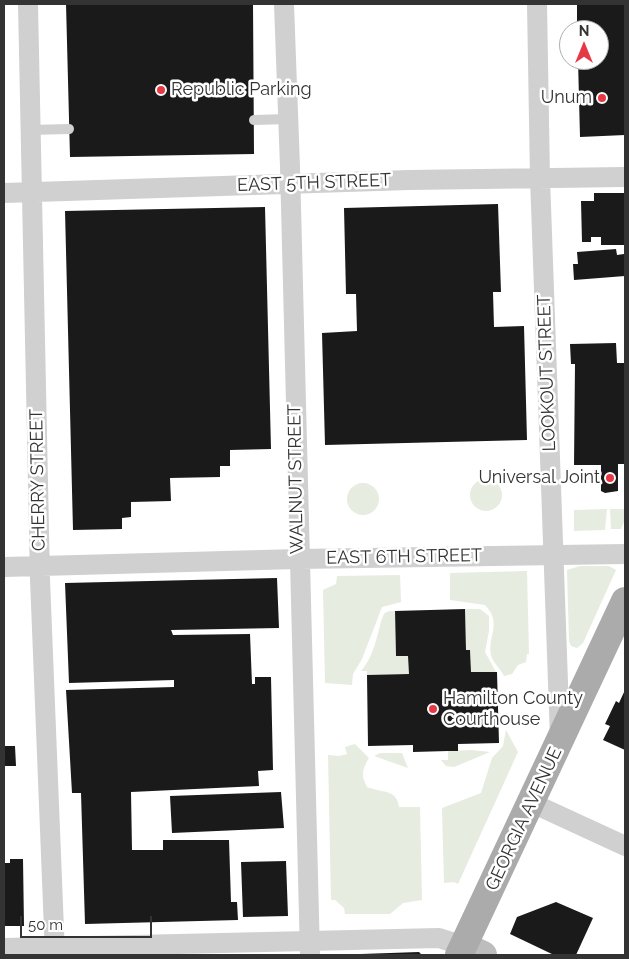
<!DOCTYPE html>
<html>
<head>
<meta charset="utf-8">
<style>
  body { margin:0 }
  #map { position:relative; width:629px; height:959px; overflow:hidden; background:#fff; font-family:Raleway,sans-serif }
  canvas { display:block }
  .frame { position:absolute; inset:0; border:5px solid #333; pointer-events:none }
  .north { position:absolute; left:559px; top:20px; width:50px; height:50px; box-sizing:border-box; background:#fff; border:1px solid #adadad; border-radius:50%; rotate:0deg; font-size:14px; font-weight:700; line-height:20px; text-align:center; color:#333 }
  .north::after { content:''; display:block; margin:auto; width:18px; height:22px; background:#e63946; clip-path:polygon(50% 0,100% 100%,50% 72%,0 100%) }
  .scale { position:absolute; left:20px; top:916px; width:132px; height:22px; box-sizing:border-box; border:2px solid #333; border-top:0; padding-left:6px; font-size:15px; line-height:18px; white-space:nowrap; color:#333; -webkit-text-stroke:4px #fff; paint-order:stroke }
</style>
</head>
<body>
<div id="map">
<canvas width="629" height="959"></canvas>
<div class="frame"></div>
<div class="north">N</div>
<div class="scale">50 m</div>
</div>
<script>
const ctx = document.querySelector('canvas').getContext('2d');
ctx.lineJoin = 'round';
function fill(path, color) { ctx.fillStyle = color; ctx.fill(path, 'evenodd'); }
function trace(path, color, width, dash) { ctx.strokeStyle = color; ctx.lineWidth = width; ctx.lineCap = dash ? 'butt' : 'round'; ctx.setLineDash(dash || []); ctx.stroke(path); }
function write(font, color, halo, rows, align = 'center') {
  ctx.font = font + ' Raleway,sans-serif'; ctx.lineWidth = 5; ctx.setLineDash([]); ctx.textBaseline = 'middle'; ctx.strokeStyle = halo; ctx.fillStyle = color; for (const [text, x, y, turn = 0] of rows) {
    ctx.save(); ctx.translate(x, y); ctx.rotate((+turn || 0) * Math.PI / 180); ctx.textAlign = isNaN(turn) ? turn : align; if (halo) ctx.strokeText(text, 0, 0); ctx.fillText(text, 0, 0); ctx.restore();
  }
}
const green = new Path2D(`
  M470 495a16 16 0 1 1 32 0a16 16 0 1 1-32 0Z
  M347 499a16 16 0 1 1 32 0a16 16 0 1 1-32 0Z
  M607,509L605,530L574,531V510Z
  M610,509H625V520L621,529H611Z
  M580,566H609L616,570L583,643L577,648L571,646L569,641L567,570Z
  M527,571L529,654H527L526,662L518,665L512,674L504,676C501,669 493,663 491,655C487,636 503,624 485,605L450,600V573Z
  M400,575L401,602L382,607L362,659L353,674L352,685L325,683L323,590L336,584L337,576Z
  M465,609H480L489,616V631L485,652L496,672H471L470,650H466Z
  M389,611H395L396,656H408L409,674L367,675V671H361C376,653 376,636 383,616C385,612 385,613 389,611Z
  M506,730L518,752L458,884L454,882L444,883L442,808L481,793L492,758L503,746Z
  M355,744L369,758C362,769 361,776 367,787C382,793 397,789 399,807H420L422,900L403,903L390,914H345L344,908L335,900H331L328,755L339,756L347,754L345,747Z
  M471,750L490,752L454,767L446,766L441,760H448V751Z
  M380,753H402L408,768L374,756Z`);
const building = new Path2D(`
  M66,4H253L254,154L70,157Z
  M577,4H625V135L580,137L578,60H599V30H577Z
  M594,193H625V245H601V237H591V242H582L581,201H594Z
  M498,204L501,292H493L494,327L524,326L527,440L325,445L322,333L357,331L356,294H346L344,208Z
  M265,207L271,449L230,450V466H220V477L170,478L171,501L131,502V517L122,518V529L73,530L65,211Z
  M616,249L617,255L624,254L625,276L574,280L573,264H578L577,252Z
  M616,343L617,363H625V464H618V491L605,493L601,491V465H574L575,364H571L570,344Z
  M277,578L279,628L171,630L173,635L250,634L252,684H255V677H271L273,770L258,771L259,786L131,792L132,850H163V840H229L231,902H237L238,920L85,924L81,793H72L66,690L174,687V680L69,683L65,583Z
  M465,609L466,650H470L471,672H497L499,743L458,744V751H448L413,752V745L368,746L367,675L409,674L408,656H396L395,611Z
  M625,690V750L603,740L610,726L605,724L616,701L619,703Z
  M4,746H15L16,766H4Z
  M281,792L284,828L172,833L170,796Z
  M10,859H23L24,926H4V863H10Z
  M286,861L288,916L243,917L241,862Z
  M556,902L593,918L576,955H554L510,934L517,917Z
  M419,952L422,955H361V954Z`);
const lane = new Path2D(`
  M254,120L288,119
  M30,130L69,129`);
const street = new Path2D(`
  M28,4L40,579L55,955
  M284,4L290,167L310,955
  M537,4L540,178L560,738
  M4,193L409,180L625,177
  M4,567L298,559L625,554
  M532,803L625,846
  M4,948L439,938L464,946`);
const secondary = new Path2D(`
  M464,946L483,955`);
const primary = new Path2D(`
  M459,955L625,601`);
const markers = [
  [161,90,5,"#e63946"],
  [602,98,5,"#e63946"],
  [610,478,5,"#e63946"],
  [433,709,5,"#e63946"]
];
const poiNames = [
  ["Republic Parking",171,90],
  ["Unum",592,98,"right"],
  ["Universal Joint",600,478,"right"],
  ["Hamilton County",443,699],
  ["Courthouse",443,720]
];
const streetNames = [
  ["EAST 5TH STREET",314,183,-2],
  ["LOOKOUT STREET",547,373,-92],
  ["WALNUT STREET",296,479,-91],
  ["CHERRY STREET",38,480,-91],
  ["EAST 6TH STREET",404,557,-1],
  ["GEORGIA AVENUE",524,819,-65]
];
fill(green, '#e6ecdf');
fill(building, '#1a1a1a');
trace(lane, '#d0d0d0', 10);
trace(street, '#d0d0d0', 20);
trace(secondary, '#bdbdbd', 28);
trace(primary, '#ababab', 28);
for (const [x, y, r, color] of markers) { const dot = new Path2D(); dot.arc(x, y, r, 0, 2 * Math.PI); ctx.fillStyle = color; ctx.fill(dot); trace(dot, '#fff', 2); }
write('18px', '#333', '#fff', poiNames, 'left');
write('18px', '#333', '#fff', streetNames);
</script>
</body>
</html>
